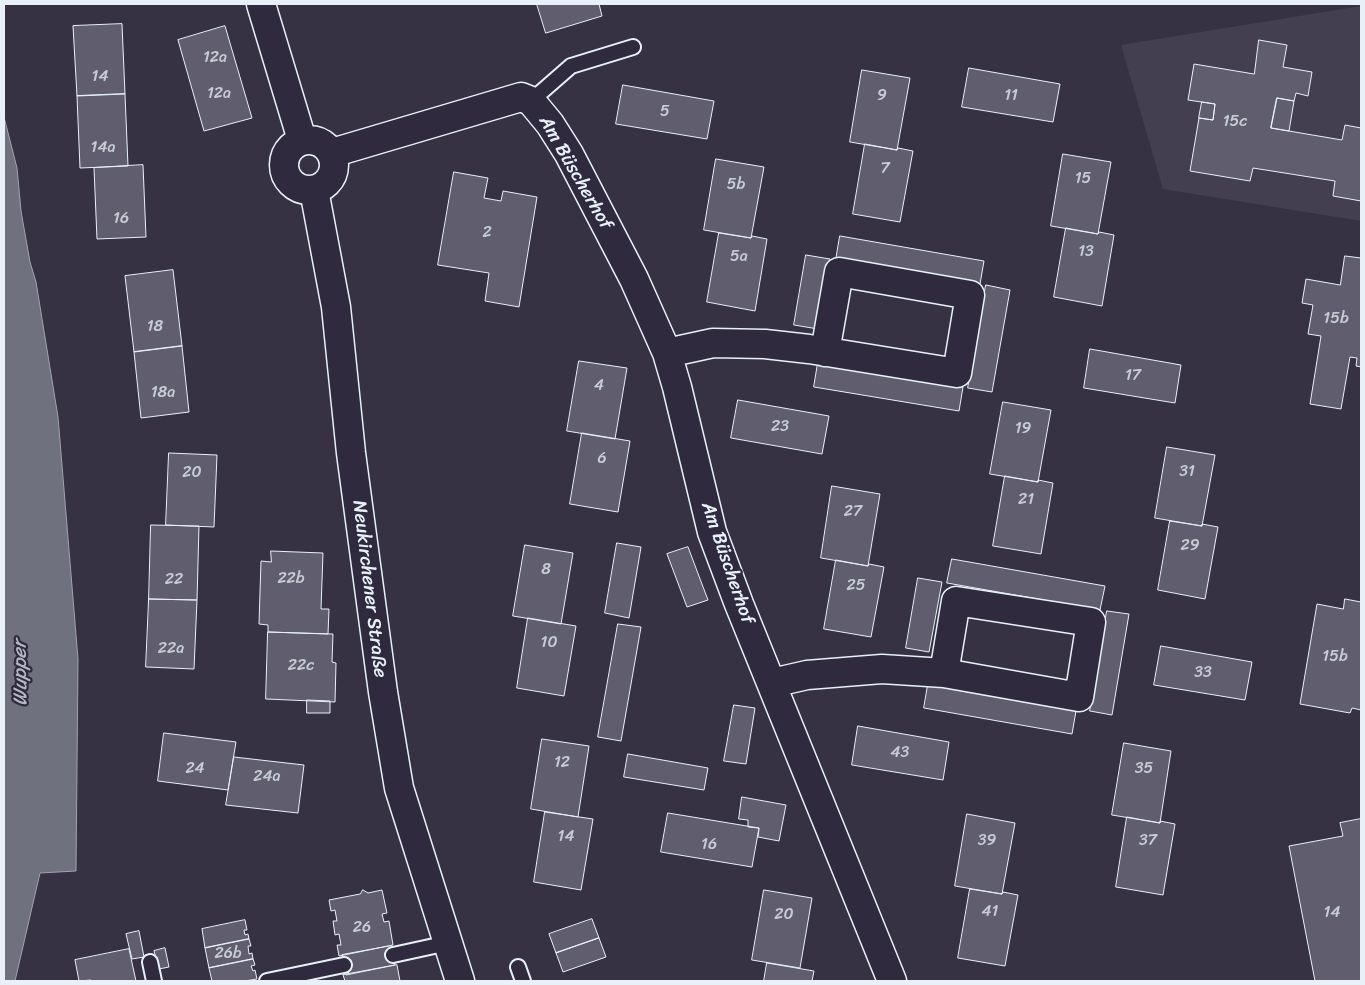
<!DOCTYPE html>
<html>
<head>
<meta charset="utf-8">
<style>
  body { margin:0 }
  #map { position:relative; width:1365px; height:985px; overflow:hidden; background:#363244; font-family:Sriracha,sans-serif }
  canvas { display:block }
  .frame { position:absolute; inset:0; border:5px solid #e8f1f8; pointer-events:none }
</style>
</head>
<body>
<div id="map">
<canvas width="1365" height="985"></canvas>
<div class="frame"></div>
</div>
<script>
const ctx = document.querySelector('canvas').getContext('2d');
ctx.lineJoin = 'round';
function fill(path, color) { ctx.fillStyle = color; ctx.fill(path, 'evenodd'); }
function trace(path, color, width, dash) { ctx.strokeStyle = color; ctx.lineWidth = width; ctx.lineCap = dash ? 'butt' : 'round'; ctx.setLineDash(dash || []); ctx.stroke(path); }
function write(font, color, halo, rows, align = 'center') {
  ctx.font = font + ' Sriracha,sans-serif'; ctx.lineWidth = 4.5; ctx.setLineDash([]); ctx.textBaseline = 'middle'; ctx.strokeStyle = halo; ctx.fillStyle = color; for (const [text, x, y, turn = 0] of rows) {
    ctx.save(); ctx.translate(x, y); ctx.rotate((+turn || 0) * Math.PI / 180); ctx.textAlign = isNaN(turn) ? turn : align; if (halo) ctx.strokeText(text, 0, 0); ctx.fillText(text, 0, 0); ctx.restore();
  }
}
const built = new Path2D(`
  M1361,6V221L1163,189L1121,45Z`);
const water = new Path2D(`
  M4,117L17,168L21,211L30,262L36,282L58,417L78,659L76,871L40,873L15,981H4Z`);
const building = new Path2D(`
  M537,4H599L602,16L546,33Z
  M122,24L125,94L77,96L73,26Z
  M225,26L252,118L204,131L178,40Z
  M1259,40L1287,45L1283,67L1312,72L1308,96L1296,93L1294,101L1277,98L1271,128L1342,140L1345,125L1361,128V201L1333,196L1335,181L1253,168L1250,181L1190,171L1199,118L1213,120L1215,104L1188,100L1194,64L1254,74Z
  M969,68L1060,84L1053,122L962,107Z
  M862,70L910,78L897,150L850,142Z
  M623,85L714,101L707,139L616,124Z
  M125,94L128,166L80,168L77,96Z
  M1277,98L1294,101L1289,131L1271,128Z
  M1202,102L1215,104L1213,120L1199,118Z
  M865,144L897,150L898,148L913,151L900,222L853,214Z
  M1063,154L1111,162L1098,234L1051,226Z
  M716,159L764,167L751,238L704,230Z
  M143,165L146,237L97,239L94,168Z
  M454,172L488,178L484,198L501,201L503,191L537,197L519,307L485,301L489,273L438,265Z
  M1066,228L1098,234L1099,232L1114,235L1102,306L1054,297Z
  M719,233L751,238L752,236L767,239L755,311L707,302Z
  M840,236L984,261L980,284L836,260Z
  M806,255L830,259L818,329L794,325Z
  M1345,256L1361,258V367L1356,366L1357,358L1350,357L1341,409L1310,404L1321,336L1308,334L1313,305L1302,303L1306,279L1340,285Z
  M173,270L182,346L134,352L125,276Z
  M986,285L1010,290L992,392L968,388Z
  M182,346L189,412L141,418L134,352Z
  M1090,349L1181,365L1175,403L1084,388Z
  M579,361L627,368L615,439L567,431Z
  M818,363L963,387L959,411L814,387Z
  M738,400L829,416L822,454L731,438Z
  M1003,402L1051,410L1038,482L990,474Z
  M582,433L630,441L618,512L570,504Z
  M1167,447L1215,455L1202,526L1155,518Z
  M169,453L217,455L214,527L166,525Z
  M1005,476L1038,482V480L1053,483L1041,554L993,546Z
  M832,486L880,494L868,566L821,558Z
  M1170,521L1202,526V524L1218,527L1205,599L1158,590Z
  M151,525L199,526L197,600L149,599Z
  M617,543L641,547L629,618L605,613Z
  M525,545L573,553L561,624L513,616Z
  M688,547L708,600L687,607L667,554Z
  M271,551L323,553L321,609H329L328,634L268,632V625L259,624L261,561L271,562Z
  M952,559L1105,586L1100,610L947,583Z
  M836,560L868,566L869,564L884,567L871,637L824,629Z
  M918,578L942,582L929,652L906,648Z
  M149,599L197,600L194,669L146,667Z
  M1345,599L1361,602V710L1352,708L1350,713L1300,704L1317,604L1343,609Z
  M1107,611L1129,614L1112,715L1090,711Z
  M528,618L576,626L564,696L517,688Z
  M618,624L641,627L621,741L598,737Z
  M268,632L333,634L332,662L336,663L335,702L266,699Z
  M1161,646L1252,662L1245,700L1154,685Z
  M928,685L1076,711L1072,734L924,708Z
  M307,700L330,701V713H307Z
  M734,705L755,708L746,764L724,761Z
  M858,726L949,742L943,780L852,765Z
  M164,733L236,742L228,790L158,781Z
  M542,739L589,746L578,817L531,809Z
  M1124,743L1171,751L1160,823L1112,815Z
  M628,754L708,768L704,790L624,777Z
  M234,757L304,765L298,813L226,805Z
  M742,797L786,805L779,841L758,837L759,828L748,827V820L739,819Z
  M545,812L593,819L581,890L534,882Z
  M668,813L759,828L752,867L661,852Z
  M967,814L1015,823L1002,894L955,886Z
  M1127,817L1160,823V821L1175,824L1163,895L1116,887Z
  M1361,819V981H1315L1289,846L1343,836L1340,823Z
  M970,889L1002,894L1003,892L1018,895L1005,966L958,958Z
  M363,890L368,893L382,890L387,913L382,914L384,922L389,921L393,945L339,956L337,945H341L339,934L335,935L333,921H337L335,910L331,911L329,900L360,894Z
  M764,890L812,898L800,968L752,960Z
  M592,919L599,938L556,953L549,934Z
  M245,920L247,930H244L245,935L248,934L249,939L205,948L202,929Z
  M139,931L144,957L132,959L126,934Z
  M599,938L606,957L563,972L556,953Z
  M249,939L251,946H248L249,954L252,953L253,959L209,968L205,948Z
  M391,946L395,965L346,975L342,955Z
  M165,948L169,967L159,969L154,951Z
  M129,949L136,981H91V980L79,981L75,960Z
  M253,959L255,965L251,966L253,971L255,970L257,979L245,981H212L209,968Z
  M767,963L814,971L812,981H764Z
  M397,965L400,981H345L343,975Z`);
const service = new Path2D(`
  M531,101L571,66L633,47
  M393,955L448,943
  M150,962L154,981
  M518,967L523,981
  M267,981L344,965`);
const minor = new Path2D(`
  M332,153L521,97L531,101L550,124L569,154L634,279L667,353L677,387L712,532L739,604L892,981
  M667,353L713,343L765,344L809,349L957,373L970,295L839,272L825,352
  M772,683L807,675L882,669L944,673L1079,697L1091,622L956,601L944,673`);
const secondary = new Path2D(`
  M261,4L302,140
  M284 165a25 25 0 1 1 50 0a25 25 0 1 1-50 0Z
  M314,190L336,307L351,453L383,692L399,788L460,981`);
const numberNames = [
  ["12a",215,58],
  ["14",100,77],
  ["12a",219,94],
  ["9",882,96],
  ["11",1011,96],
  ["5",665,112],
  ["15c",1235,122],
  ["14a",103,148],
  ["7",885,169],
  ["15",1083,179],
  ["5b",736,185],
  ["16",121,219],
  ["2",487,233],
  ["13",1086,252],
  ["5a",739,257],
  ["15b",1336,319],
  ["18",155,327],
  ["17",1133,376],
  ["4",599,386],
  ["18a",163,393],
  ["23",780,427],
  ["19",1023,429],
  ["6",602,459],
  ["31",1187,472],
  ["20",192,473],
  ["21",1026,500],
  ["27",853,512],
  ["29",1190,546],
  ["8",546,570],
  ["22b",291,579],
  ["22",174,580],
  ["25",856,586],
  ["10",549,643],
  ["22a",171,649],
  ["15b",1335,657],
  ["22c",301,666],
  ["33",1203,673],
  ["43",900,753],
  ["12",562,763],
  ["24",195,769],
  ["35",1144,769],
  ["24a",267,777],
  ["14",566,837],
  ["39",987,841],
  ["37",1148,841],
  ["16",709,845],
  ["41",990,912],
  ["14",1332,913],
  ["20",784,915],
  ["26",362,928],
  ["26b",228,954]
];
const streetNames = [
  ["Am Büscherhof",575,173,60],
  ["Am Büscherhof",727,563,71],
  ["Neukirchener Straße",369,589,83]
];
const waterNames = [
  ["Wupper",21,673,-91]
];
fill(built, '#433f51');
fill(water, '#70717f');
trace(water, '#a0a4af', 1);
fill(building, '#605e6e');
trace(building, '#e8f1f8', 1);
trace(service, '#e8f1f8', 18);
trace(minor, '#e8f1f8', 31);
trace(secondary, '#e8f1f8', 31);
trace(service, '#2f2a3d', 14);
trace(minor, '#2f2a3d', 28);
trace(secondary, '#2f2a3d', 28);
write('16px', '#c6ccd6', null, numberNames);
write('19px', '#e8f1f8', '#2f2a3d', streetNames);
write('italic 20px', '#b2b7c2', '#2f2a3d', waterNames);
</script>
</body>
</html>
